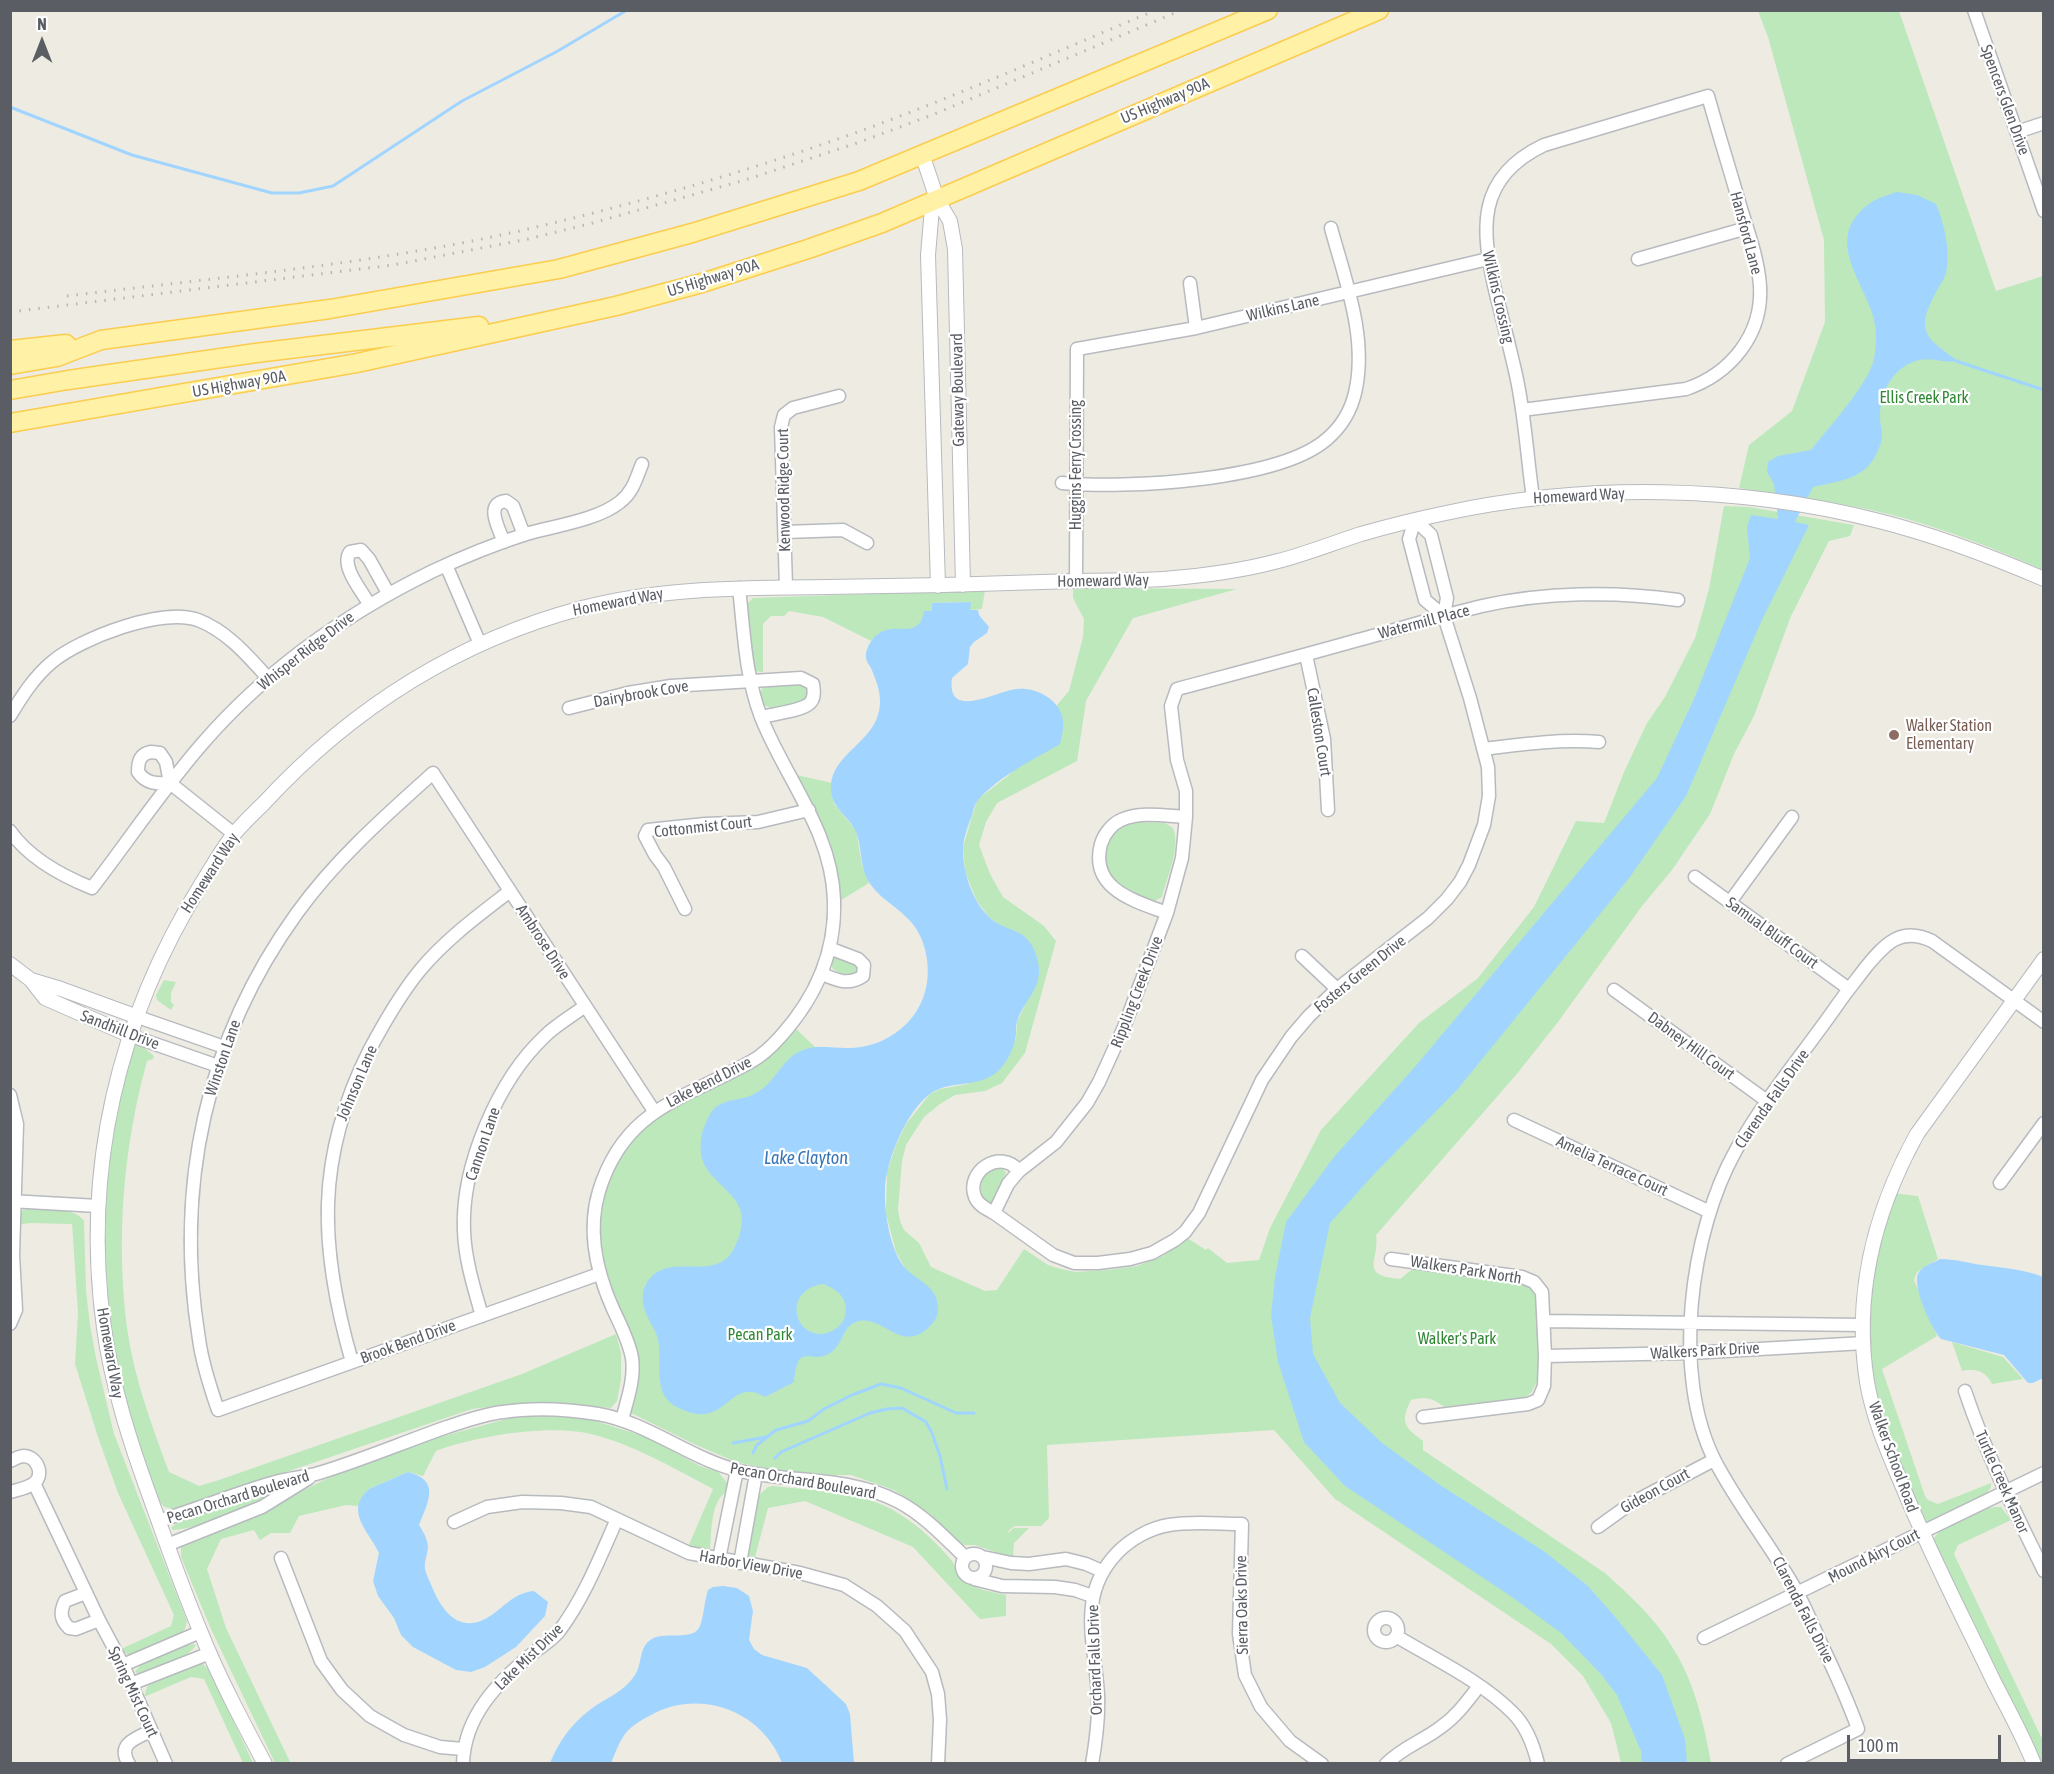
<!DOCTYPE html>
<html>
<head>
<meta charset="utf-8">
<style>
  body { margin:0 }
  #map { position:relative; width:2054px; height:1774px; overflow:hidden; background:#eeece2; font-family:"Asap Condensed",sans-serif }
  canvas { display:block }
  .frame { position:absolute; inset:0; border:12px solid #5a5e64; pointer-events:none }
  .north { position:absolute; left:12px; top:12px; width:60px; height:60px; -webkit-text-stroke:4px #fff; paint-order:stroke; rotate:0deg; font-size:16px; font-weight:700; line-height:24px; text-align:center; color:#5a5e64 }
  .north::after { content:''; display:block; margin:auto; width:21px; height:27px; background:#5a5e64; clip-path:polygon(50% 0,100% 100%,50% 72%,0 100%) }
  .scale { position:absolute; left:1847px; top:1735px; width:154px; height:27px; box-sizing:border-box; border:3px solid #5a5e64; border-top:0; padding-left:8px; font-size:18px; line-height:21px; white-space:nowrap; color:#5a5e64; -webkit-text-stroke:4px #fff; paint-order:stroke }
</style>
</head>
<body>
<div id="map">
<canvas width="2054" height="1774"></canvas>
<div class="frame"></div>
<div class="north">N</div>
<div class="scale">100 m</div>
</div>
<script>
const ctx = document.querySelector('canvas').getContext('2d');
ctx.lineJoin = 'round';
function fill(path, color) { ctx.fillStyle = color; ctx.fill(path, 'evenodd'); }
function trace(path, color, width, dash) { ctx.strokeStyle = color; ctx.lineWidth = width; ctx.lineCap = dash ? 'butt' : 'round'; ctx.setLineDash(dash || []); ctx.stroke(path); }
function write(font, color, halo, rows, align = 'center') {
  ctx.font = font + ' "Asap Condensed",sans-serif'; ctx.lineWidth = 4.5; ctx.setLineDash([]); ctx.textBaseline = 'middle'; ctx.strokeStyle = halo; ctx.fillStyle = color; for (const [text, x, y, turn = 0] of rows) {
    ctx.save(); ctx.translate(x, y); ctx.rotate((+turn || 0) * Math.PI / 180); ctx.textAlign = isNaN(turn) ? turn : align; if (halo) ctx.strokeText(text, 0, 0); ctx.fillText(text, 0, 0); ctx.restore();
  }
}
const green = new Path2D(`
  M1758,11H1899L1996,291L2043,276V570C1993,548 1941,527 1888,514C1839,502 1789,496 1739,488L1749,445L1792,411L1825,322L1824,240L1768,37Z
  M1724,506L1749,507L1854,525L1850,536L1829,541L1791,616L1754,716L1734,754L1710,814L1672,870L1642,906L1558,1022L1516,1075L1376,1235C1380,1261 1358,1275 1400,1279L1415,1267L1521,1282C1530,1286 1534,1291 1537,1301L1538,1380L1531,1393L1525,1397L1444,1407C1432,1397 1425,1397 1411,1400C1400,1422 1404,1427 1423,1441V1450L1605,1573C1629,1595 1654,1617 1671,1645C1694,1680 1704,1723 1711,1763H1621L1611,1723L1583,1676L1551,1644L1335,1499L1274,1430L1047,1445L1049,1518L1041,1526H1015L1009,1530L1008,1533L1014,1528H1029L1014,1543L1013,1558L1004,1556V1555L975,1545H962L930,1514L894,1490L851,1475H832L770,1469L736,1462L694,1444L631,1413L629,1406L636,1367L597,1253L600,1199L613,1164L632,1137L656,1116L725,1081L795,1028L830,1061L836,1232L905,1268L896,1252L886,1214L887,1172L896,1145L906,1124L930,1094L940,1089L968,1084L1016,1039L1017,1022L1038,978L1019,933L1002,927L988,916L977,901L965,872L963,847L977,800L1009,775L1062,716L1056,706L1069,691L1083,637L1084,619L1073,598V588L1237,589L1133,618L1086,701L1077,761L997,803L986,822L979,845L990,874L1003,897L1044,926L1056,941L1025,1053L1002,1083L985,1091L955,1095L940,1104L924,1117L906,1145L902,1161L898,1210L900,1221L904,1230L919,1243L931,1267L985,1291L997,1290L1024,1249L1048,1265L1061,1269L1075,1272L1108,1270L1137,1266L1163,1256L1187,1238L1206,1250L1208,1248L1227,1263L1259,1260L1270,1228L1321,1130L1419,1023L1478,978L1534,907L1576,821L1604,823L1624,772L1647,723L1665,697L1695,638L1709,589Z
  M985,590L982,609L970,610V602L932,603V611C927,616 921,625 915,628C898,635 889,620 871,641L823,617L789,611L784,616H771L763,624V672L754,671L746,605L753,598Z
  M799,683L805,684L810,690L808,697C798,705 775,712 764,705L760,695L763,686Z
  M797,775L832,783L831,791L834,804L856,830L862,865L869,883L838,902L836,868L827,837Z
  M1139,822L1165,823L1173,828C1181,847 1167,877 1162,897L1151,903L1132,896L1106,877L1102,848L1106,838L1124,824Z
  M834,956L858,965V974C846,976 833,975 830,962Z
  M164,980L176,982L171,993V1002L174,1005L171,1010L157,1000L156,995Z
  M137,1042L154,1056L153,1059L147,1061C123,1149 116,1238 127,1328C134,1378 152,1426 169,1472L199,1486L219,1480L522,1374L616,1334L621,1353V1380L617,1401L611,1408L553,1402L513,1404L472,1409L174,1510L163,1506C150,1489 145,1464 137,1443C104,1349 98,1245 109,1146C113,1112 125,1077 132,1044Z
  M999,1167L1006,1172C1005,1178 997,1199 993,1203L984,1201L981,1196V1180L988,1170Z
  M1891,1193L1918,1196L1938,1259L1917,1272L1914,1280L1937,1336L1882,1369L1925,1496L1928,1500L1938,1504L1991,1483V1487L1986,1495L1930,1522L1924,1521L1890,1450L1868,1374L1867,1290Z
  M28,1209C45,1210 74,1206 84,1221L86,1290L90,1325L96,1358L114,1434L187,1621L185,1629L180,1635L139,1654L128,1655L121,1649L171,1626L174,1615L118,1493L99,1440L75,1364L78,1312L72,1224L31,1223L15,1225L16,1216L23,1210Z
  M1952,1342L2003,1357L2023,1379L1992,1384C1987,1372 1975,1367 1962,1371Z
  M545,1416L589,1419L646,1437L700,1466L718,1472L729,1485C726,1494 722,1494 718,1501C711,1514 711,1536 710,1550L707,1554L688,1547L713,1489C673,1468 635,1445 591,1434C548,1424 476,1436 436,1451L423,1476L408,1472L369,1489L365,1493L358,1506L346,1505L299,1516L290,1533H271L260,1540L254,1530L221,1539L207,1569L226,1628L290,1762L292,1763H275L211,1629L181,1557V1548L186,1542L252,1516L340,1472L429,1440L510,1418Z
  M283,1484L284,1487C250,1504 212,1527 173,1530L171,1528L180,1520Z
  M773,1486C816,1491 864,1490 901,1515C920,1527 938,1544 952,1561C957,1568 957,1576 963,1580C976,1590 992,1592 1006,1595V1616L980,1619L913,1547L805,1501L768,1508L753,1565L747,1559L745,1551L758,1496L768,1487Z
  M1995,1507H2001L2011,1520L1958,1545L1954,1554L2043,1741V1763H2041L1933,1543V1539L1940,1531L1988,1508Z
  M193,1644L196,1645C189,1658 154,1671 139,1674L135,1672C144,1657 177,1647 193,1644Z
  M197,1663L203,1664L210,1671L253,1763H243L204,1679L191,1677L144,1697L148,1684Z`);
const water = new Path2D(`
  M1897,192L1917,195L1936,204C1944,223 1951,251 1946,273C1944,280 1938,287 1935,294C1914,333 1928,339 1958,361C1942,364 1930,355 1913,362C1890,371 1880,395 1880,418C1880,424 1882,431 1882,437C1881,447 1873,463 1865,469C1851,481 1829,483 1813,487L1795,522L1809,525L1761,622L1686,796L1630,877L1457,1090L1376,1172L1330,1223L1310,1318L1313,1354L1340,1403L1382,1443L1440,1485L1545,1552L1588,1586L1616,1618L1662,1675L1685,1739L1687,1763H1642L1641,1751L1617,1695L1601,1674L1561,1633L1512,1597L1345,1486L1304,1442L1278,1362L1271,1315L1275,1277L1286,1222L1334,1157L1414,1068L1657,778L1694,699L1750,558L1747,527L1751,515L1778,519L1774,484L1767,472L1768,462L1778,456L1811,450C1828,428 1868,385 1874,359C1877,344 1877,327 1872,313C1863,284 1833,247 1855,218C1868,201 1878,198 1897,192Z
  M971,602L970,610H978L979,615L989,627L987,633L974,642L970,647L968,664L952,678C946,722 998,690 1017,689C1035,687 1057,698 1062,716C1065,725 1062,735 1060,744C1033,760 1001,775 979,799C975,803 973,810 972,816C968,825 964,837 963,847C962,870 972,900 988,916C999,927 1009,927 1021,934C1034,942 1042,964 1038,980C1034,995 1021,1007 1017,1022C1015,1027 1017,1034 1015,1040C1012,1052 1006,1064 997,1072C980,1086 957,1082 939,1089C910,1100 886,1160 885,1189C884,1212 890,1252 906,1269C918,1281 937,1286 938,1307C939,1314 935,1322 929,1327C901,1355 881,1312 856,1322C842,1327 843,1345 830,1353C810,1366 798,1339 794,1382L765,1397C728,1374 727,1434 677,1407C647,1391 668,1353 654,1329C645,1313 636,1296 650,1278C671,1254 709,1279 730,1255C735,1248 738,1240 740,1233C750,1198 719,1190 705,1166C699,1155 700,1141 703,1130C706,1123 709,1114 714,1109C726,1098 741,1101 754,1094C775,1085 781,1058 803,1050C817,1044 831,1048 846,1048C881,1049 915,1027 925,992C932,968 926,935 907,918C896,906 881,899 871,885C859,869 863,850 856,832C850,817 832,809 831,791C828,757 869,745 878,715C883,698 878,685 871,668C869,665 866,661 866,657C865,652 869,644 872,640C891,615 918,645 924,611H932V603ZM822,1284C838,1288 851,1301 844,1319C841,1326 834,1331 827,1333C796,1341 780,1292 822,1284Z
  M1940,1259C1955,1259 1968,1263 1982,1265C2003,1268 2024,1269 2043,1277V1378L2033,1383H2028L2004,1355L1941,1339C1932,1330 1910,1283 1919,1272C1923,1266 1933,1263 1940,1259Z
  M408,1472C441,1480 428,1502 419,1525C423,1531 427,1538 428,1546C428,1554 424,1561 425,1569C426,1575 430,1581 432,1587C441,1608 456,1632 483,1620C502,1611 511,1593 534,1591L548,1602L545,1616L516,1647L485,1667L471,1672L456,1670L413,1647L401,1635L394,1618L378,1596L373,1581L379,1553C368,1530 344,1511 369,1489Z
  M723,1586L737,1588L749,1596L753,1611L749,1640L754,1649L762,1655L807,1668L846,1704L850,1714L854,1763H782C762,1711 700,1688 651,1715C643,1719 631,1726 625,1734C619,1742 615,1754 611,1763H550C559,1741 571,1724 591,1709C606,1698 625,1691 635,1675C642,1665 639,1649 649,1641C663,1629 693,1643 700,1626C704,1615 704,1602 708,1590L713,1587Z`);
const stream = new Path2D(`
  M10,107L132,155L272,193H299L333,186L462,101L556,52L627,10
  M1956,361L2044,390
  M733,1443L766,1437
  M753,1453L757,1445L776,1430L808,1421L824,1409L852,1395L881,1384L901,1388L956,1413H974
  M775,1458L781,1452L870,1413L887,1409L902,1408L926,1422L932,1433L940,1456L947,1489`);
const minor = new Path2D(`
  M1974,10L2044,211
  M2017,132L2044,123
  M1638,259L1747,228
  M1190,283L1196,328
  M1522,410L1686,389C1730,374 1763,335 1760,286C1758,257 1747,229 1739,202C1729,167 1718,132 1708,96L1544,145C1475,178 1481,230 1496,294C1503,321 1510,348 1516,375C1525,415 1527,457 1533,498
  M1062,483C1125,489 1279,481 1327,439C1341,427 1351,410 1355,393C1368,338 1345,280 1331,228
  M785,532L843,530L867,543
  M504,542C499,529 484,503 506,501L513,506L524,535
  M446,565L480,644
  M1076,581L1077,349L1196,328L1488,259
  M786,587L781,427L784,415L793,408L839,396
  M369,604C362,591 340,566 350,552L361,550L369,559L388,593
  M1444,616L1425,600L1409,539L1415,520L1431,535L1447,598L1444,616L1470,698L1488,767L1489,796L1484,825L1469,865L1460,882L1447,899L1428,918L1337,989L1309,1016L1291,1037L1262,1080L1199,1213L1185,1232L1175,1240L1152,1253L1130,1259L1098,1263H1074L1053,1255L994,1213L1008,1184L1019,1171L1056,1142L1087,1103L1099,1082L1124,1027L1167,913L1182,858L1186,817V791L1177,760L1171,706L1177,689C1237,673 1298,657 1358,640C1399,629 1440,616 1482,606C1544,592 1614,591 1678,600
  M1306,655L1324,739L1328,810
  M569,708L628,693L671,686L801,678L813,684C814,691 815,698 810,703C802,711 773,714 761,717
  M10,716C22,696 34,677 52,662C81,638 162,607 198,620C227,631 248,656 268,678
  M1484,749C1523,744 1560,739 1599,742
  M151,752L160,753L166,762L170,783C157,784 146,784 138,772C138,761 140,754 151,752Z
  M170,783L234,834
  M10,831C29,858 62,876 92,888C129,840 162,790 202,744C266,670 345,614 433,571C463,557 495,544 526,534C554,526 598,520 620,502C633,492 636,479 642,464
  M1695,877L1849,989
  M1730,902L1792,817
  M685,909L664,867L655,855L645,836L648,830L705,824L758,822L809,810
  M1167,913C1135,901 1089,889 1101,844C1104,834 1112,824 1121,820C1140,811 1166,816 1186,817
  M1302,956L1337,989
  M822,974C836,980 848,986 863,976L864,965L858,959L829,948
  M1614,990L1767,1101
  M135,1016L224,1047
  M129,1035L218,1066
  M10,1095L17,1124L13,1255L16,1310L10,1324
  M1514,1120L1710,1212
  M2000,1183L2044,1123
  M10,1201L98,1206
  M994,1213C987,1209 978,1205 975,1197C965,1171 1001,1148 1019,1171
  M1391,1259L1522,1277L1534,1282L1542,1292L1545,1356L1544,1386L1538,1400L1528,1404L1423,1417
  M599,1274L218,1410C210,1387 202,1363 199,1339C174,1187 206,1039 297,913C335,860 385,816 433,773L654,1111
  M482,1316C474,1288 465,1260 464,1231C461,1166 498,1080 545,1036C556,1025 572,1016 585,1006
  M1545,1321L1863,1325
  M1545,1356L1690,1353L1864,1343
  M352,1362C319,1247 315,1158 370,1049C385,1021 401,993 421,969C446,939 479,915 510,891
  M1965,1391C1986,1454 2015,1512 2044,1571
  M622,1420C627,1400 635,1379 632,1358C629,1341 620,1324 613,1309C596,1271 587,1231 599,1191C625,1107 685,1099 752,1061C763,1055 773,1045 781,1036C816,997 836,953 834,900C832,831 785,778 761,717C745,675 744,632 739,588
  M10,1461C15,1459 19,1456 24,1456C38,1457 45,1476 33,1484C27,1488 17,1490 10,1492
  M34,1483L99,1620L123,1665L166,1764
  M158,1521C199,1509 238,1492 279,1481C292,1478 306,1477 319,1473C362,1460 404,1442 447,1427C465,1421 484,1414 503,1412C535,1407 567,1409 598,1414C649,1423 690,1459 740,1471C792,1483 851,1476 899,1502C925,1516 944,1537 965,1557
  M454,1522L487,1507L522,1502L561,1503L591,1507L689,1553L800,1573L844,1585L877,1606L905,1631L932,1672L938,1694L940,1720L938,1764
  M1598,1527L1630,1504L1714,1460
  M167,1545L262,1507L309,1478
  M962 1566a12 12 0 1 1 24 0a12 12 0 1 1-24 0Z
  M983,1557L1011,1563L1029,1564L1066,1559L1086,1564L1102,1571
  M281,1558L321,1661L342,1690L370,1716L404,1735L440,1747L463,1749
  M719,1559L737,1470
  M740,1563L756,1474
  M974,1579L1002,1586L1055,1587L1075,1590L1092,1596
  M86,1593L65,1601C60,1612 60,1619 69,1628L76,1629L99,1620
  M1374 1630a12 12 0 1 1 24 0a12 12 0 1 1-24 0Z
  M1396,1636C1436,1660 1481,1681 1513,1713C1526,1726 1534,1747 1538,1764
  M1704,1638L2044,1473
  M123,1665L200,1632
  M131,1684L210,1653
  M129,1764C116,1744 136,1738 151,1731
  M463,1764C464,1716 498,1682 532,1654C541,1646 553,1640 560,1630C585,1596 600,1557 617,1519
  M1092,1764C1096,1741 1099,1718 1098,1695C1095,1642 1076,1595 1118,1552C1131,1539 1150,1528 1169,1525C1193,1521 1219,1524 1242,1524L1239,1634L1245,1675L1261,1707L1290,1741L1322,1764
  M1386,1764C1403,1747 1423,1741 1441,1727C1457,1716 1468,1700 1479,1686
  M1787,1764L1858,1729C1847,1698 1833,1668 1819,1639C1812,1623 1805,1607 1797,1592C1772,1547 1739,1507 1715,1461C1671,1375 1690,1232 1736,1150C1765,1098 1804,1053 1838,1004C1847,991 1857,979 1866,967C1885,944 1901,926 1932,941L2044,1022`);
const tertiary = new Path2D(`
  M922,154L937,199L950,221L955,249L963,585
  M937,199L932,208L928,255L938,586
  M10,964L31,980L45,998L129,1035
  M31,980L61,989L135,1016
  M265,1764C242,1721 219,1678 201,1633C182,1588 166,1542 150,1497C130,1442 112,1386 104,1328C82,1170 118,1018 202,883C212,867 222,849 234,834C243,823 254,813 264,803C351,709 458,641 582,608C663,587 745,588 828,587C911,586 993,584 1075,581C1105,580 1134,581 1163,579C1201,576 1241,571 1278,561C1306,554 1333,543 1361,534C1389,526 1417,519 1446,513C1586,483 1739,485 1879,521C1935,535 1990,556 2044,579
  M2034,1764C2023,1736 2008,1709 1994,1682C1963,1617 1929,1552 1902,1485C1888,1452 1873,1418 1867,1382C1853,1294 1874,1212 1917,1134L2044,959`);
const primary = new Path2D(`
  M10,350L66,344
  M10,365L57,357L101,340L330,309L559,269L692,233L859,181L1268,10
  M10,390L68,380L256,353L479,326
  M10,423L357,363L616,306L702,283L808,249L882,223L1379,10`);
const rail = new Path2D(`
  M67,296C221,277 377,264 528,229C639,203 748,171 855,133C957,96 1056,52 1156,10
  M10,312L393,265L528,239L589,224L745,180L860,142L932,115L1182,10`);
const markers = [
  [1894,735,6,"#8d6e63"]
];
const streetNames = [
  ["Spencers Glen Drive",2005,100,70],
  ["US Highway 90A",1165,101,-23],
  ["Hansford Lane",1746,233,75],
  ["US Highway 90A",713,278,-17],
  ["Wilkins Crossing",1498,297,77],
  ["Wilkins Lane",1283,308,-13],
  ["US Highway 90A",239,384,-10],
  ["Gateway Boulevard",958,390,-91],
  ["Huggins Ferry Crossing",1076,465,-90],
  ["Kenwood Ridge Court",784,490,-91],
  ["Homeward Way",1579,496,-3],
  ["Homeward Way",1103,581,-1],
  ["Homeward Way",618,602,-11],
  ["Watermill Place",1424,622,-15],
  ["Whisper Ridge Drive",306,651,-38],
  ["Dairybrook Cove",641,694,-10],
  ["Calleston Court",1319,732,81],
  ["Cottonmist Court",703,827,-6],
  ["Homeward Way",210,873,-57],
  ["Samual Bluff Court",1772,933,36],
  ["Ambrose Drive",543,942,57],
  ["Fosters Green Drive",1360,974,-39],
  ["Rippling Creek Drive",1137,992,-69],
  ["Sandhill Drive",120,1030,21],
  ["Dabney Hill Court",1691,1046,36],
  ["Winston Lane",223,1058,-71],
  ["Lake Bend Drive",709,1082,-27],
  ["Johnson Lane",357,1083,-67],
  ["Clarenda Falls Drive",1772,1099,-55],
  ["Cannon Lane",483,1144,-71],
  ["Amelia Terrace Court",1612,1166,25],
  ["Walkers Park North",1466,1270,9],
  ["Brook Bend Drive",408,1342,-20],
  ["Walkers Park Drive",1705,1351,-3],
  ["Homeward Way",110,1353,80],
  ["Walker School Road",1893,1457,70],
  ["Pecan Orchard Boulevard",803,1481,10],
  ["Turtle Creek Manor",2002,1482,66],
  ["Gideon Court",1655,1491,-29],
  ["Pecan Orchard Boulevard",238,1497,-17],
  ["Mound Airy Court",1874,1556,-27],
  ["Harbor View Drive",751,1565,10],
  ["Sierra Oaks Drive",1242,1605,-91],
  ["Clarenda Falls Drive",1803,1610,63],
  ["Lake Mist Drive",529,1657,-44],
  ["Orchard Falls Drive",1095,1660,-92],
  ["Spring Mist Court",133,1692,65]
];
const parkNames = [
  ["Ellis Creek Park",1924,398],
  ["Pecan Park",760,1335],
  ["Walker's Park",1457,1339]
];
const educationNames = [
  ["Walker Station",1906,726],
  ["Elementary",1906,744]
];
const waterNames = [
  ["Lake Clayton",806,1158]
];
fill(green, '#bce8bc');
fill(water, '#a1d5ff');
trace(stream, '#a1d5ff', 3);
trace(minor, '#b7babf', 15);
trace(tertiary, '#b7babf', 16);
trace(primary, '#fbcc4d', 21);
trace(minor, '#fff', 12);
trace(tertiary, '#fff', 14);
trace(primary, '#fff1a6', 18);
trace(rail, '#b5b6b7', 3, [1.5, 8]);
for (const [x, y, r, color] of markers) { const dot = new Path2D(); dot.arc(x, y, r, 0, 2 * Math.PI); ctx.fillStyle = color; ctx.fill(dot); trace(dot, '#fff', 2); }
write('16px', '#5a5e64', '#fff', streetNames);
write('16px', '#2e8733', '#fff', parkNames);
write('16px', '#785e54', '#fff', educationNames, 'left');
write('italic 18px', '#3775b8', '#fff', waterNames);
</script>
</body>
</html>
